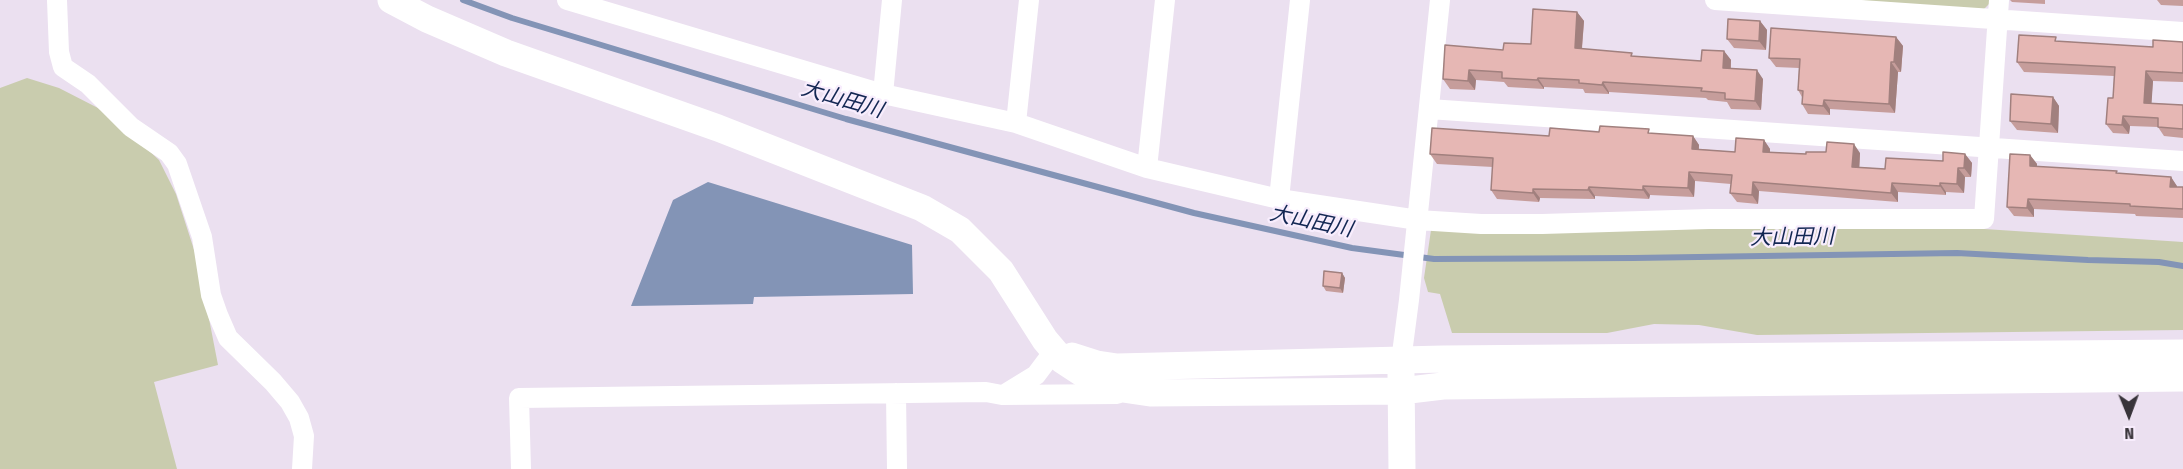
<!DOCTYPE html>
<html>
<head>
<meta charset="utf-8">
<style>
  body { margin:0 }
  #map { position:relative; width:2183px; height:469px; overflow:hidden; background:#ebe0f0; font-family:"Fira Sans Condensed",sans-serif }
  canvas { display:block }
  .north { position:absolute; left:2099px; top:385px; width:60px; height:60px; -webkit-text-stroke:4px #f8edfd; paint-order:stroke; rotate:179deg; font-size:16px; font-weight:700; line-height:24px; text-align:center; color:#38343a }
  .north::after { content:''; display:block; margin:auto; width:21px; height:27px; background:#38343a; clip-path:polygon(50% 0,100% 100%,50% 72%,0 100%) }
</style>
</head>
<body>
<div id="map">
<canvas width="2183" height="469"></canvas>
<div class="north">N</div>
</div>
<script>
const ctx = document.querySelector('canvas').getContext('2d');
ctx.lineJoin = 'round';
function fill(path, color) { ctx.fillStyle = color; ctx.fill(path, 'evenodd'); }
function trace(path, color, width, dash) { ctx.strokeStyle = color; ctx.lineWidth = width; ctx.lineCap = dash ? 'butt' : 'round'; ctx.setLineDash(dash || []); ctx.stroke(path); }
function write(font, color, halo, rows, align = 'center') {
  ctx.font = font + ' "Fira Sans Condensed","Noto Sans JP",sans-serif'; ctx.lineWidth = 4.5; ctx.setLineDash([]); ctx.textBaseline = 'middle'; ctx.strokeStyle = halo; ctx.fillStyle = color; for (const [text, x, y, turn = 0] of rows) {
    ctx.save(); ctx.translate(x, y); ctx.rotate((+turn || 0) * Math.PI / 180); ctx.textAlign = isNaN(turn) ? turn : align; if (halo) ctx.strokeText(text, 0, 0); ctx.fillText(text, 0, 0); ctx.restore();
  }
}
const green = new Path2D(`
  M1852,0H1989V4L1983,10Z
  M27,78L59,88L98,108L131,134L159,160L176,194L198,262L218,365L154,382L177,469H0V88Z
  M1701,227H1954L2183,242V330L1757,335L1699,325L1654,324L1607,333H1452L1440,294L1428,292L1424,278L1431,230Z`);
const water = new Path2D(`
  M708,182L912,245L913,294L754,297L753,304L631,306L673,200Z`);
const stream = new Path2D(`
  M463,0L512,18L846,119L1194,213L1352,248L1434,259L1633,258L1957,253L2088,260L2159,262L2183,266`);
const street = new Path2D(`
  M57,0L59,52L63,67L88,84L131,127L169,153L177,164L202,237L211,295L218,315L228,338L273,382L290,402L299,418L304,436L302,469
  M567,0L883,94L1016,123L1147,168L1279,199L1418,220L1481,224H1542L1709,219H1984L1999,0
  M1715,0L2183,32
  M883,94L892,0
  M1429,109L2183,161
  M1016,123L1029,0
  M1147,168L1165,0
  M1279,199L1300,0
  M1401,361L1409,300L1440,0
  M896,393L897,469
  M1005,394L1036,375L1054,351
  M521,469L519,398L986,392L1002,395L1117,394`);
const secondary = new Path2D(`
  M391,0L427,19L506,53L718,128L922,208L960,230L1001,271L1045,340L1062,360L1094,381L1116,388L1150,393L1401,391L1443,386L2183,378
  M1072,356L1097,364L1117,367L1443,359L2183,353
  M1401,374L1402,469`);
const wall = new Path2D(`
  M2010,0H2045V4L2012,2Z
  M2157,0H2183V6L2161,5Z
  M1577,12L1584,21L1582,49L1634,56L1701,61L1724,51L1731,60V69L1763,79L1761,110L1731,109L1727,102L1708,100L1706,98L1609,92V94L1585,93L1583,89L1544,87V89L1508,87L1504,82L1476,80L1475,90L1450,89L1443,79L1531,44Z
  M1760,21L1767,30L1766,50L1734,48L1727,39Z
  M1896,37L1903,46L1901,72H1898L1895,113L1830,109V115L1808,114L1802,104V97L1798,90L1799,68L1776,67L1769,58Z
  M2058,41L2153,47L2183,42V82L2153,81L2151,103L2183,105V138L2164,136L2158,127L2130,126L2129,134L2113,133L2106,124L2113,98L2114,76L2024,72L2017,62Z
  M2053,97L2059,106L2058,133L2017,130L2010,121Z
  M1599,132L1693,136L1699,145V149L1735,152L1764,140L1770,149V153L1806,154L1826,152L1860,153L1859,167L1885,169L1943,161L1965,154L1972,163L1971,177H1965L1964,193L1946,192V195L1898,192V202L1759,191L1758,204L1737,202L1730,193L1731,184L1695,181L1694,197L1650,195L1649,199L1595,196V199L1540,198L1539,202L1497,199L1491,190L1493,167L1437,164L1430,154L1549,136Z
  M2030,155L2037,164V167L2171,177L2177,187H2183V218L2136,216L2135,214L2034,209V217L2014,216L2007,207Z
  M1342,273L1345,278L1343,293L1326,291L1323,286Z`);
const shadedWall = new Path2D(`
  M1577,12L1584,21L1581,58L1575,48Z
  M1760,21L1767,30L1766,50L1759,41Z
  M1896,37L1903,46L1901,72L1894,62Z
  M1724,51L1731,60L1730,77L1723,68Z
  M1891,62L1898,72L1895,113L1889,104Z
  M1469,70L1476,80L1475,90L1468,81Z
  M1757,70L1763,79L1761,110L1755,101Z
  M2146,71L2153,81L2151,112L2144,103Z
  M1538,78L1544,87V89L1537,80Z
  M1603,82L1609,92V94L1602,85Z
  M2053,97L2059,106L2058,133L2051,124Z
  M1824,100L1830,109V115L1823,106Z
  M2123,116L2130,126L2129,134L2122,125Z
  M1693,136L1699,145L1698,158L1692,149Z
  M1764,140L1770,149V162L1763,152Z
  M1854,144L1860,153L1859,176L1852,167Z
  M1965,154L1972,163L1971,177L1964,168Z
  M2030,155L2037,164L2036,176L2030,166Z
  M1958,168L1965,177L1964,193L1957,184Z
  M1689,172L1695,181L1694,197L1688,188Z
  M2171,177L2177,186V196L2170,187Z
  M1753,182L1759,191L1758,204L1752,195Z
  M1892,183L1898,192V202L1891,193Z
  M1940,183L1946,192V195L1940,186Z
  M1643,186L1650,195L1649,199L1643,190Z
  M1589,187L1595,196V199L1588,190Z
  M1533,189L1540,198L1539,202L1533,193Z
  M2028,199L2034,209V217L2027,208Z
  M1342,273L1345,278L1343,293L1340,288Z`);
const building = new Path2D(`
  M1533,9L1577,12L1575,48L1632,53L1631,56L1701,61L1702,50L1724,51L1723,68L1757,70L1755,101L1725,99V93L1701,91L1702,88L1603,82L1602,85L1579,83V80L1538,78L1537,80L1502,78V72L1469,70L1468,81L1443,79L1445,45L1503,50L1504,43L1531,44Z
  M1728,19L1760,21L1759,41L1727,39Z
  M1771,28L1896,37L1894,62H1891L1889,104L1824,100L1823,106L1802,104L1803,91L1798,90L1800,59L1769,58Z
  M2019,35L2056,37L2055,41L2153,47V40L2183,42V73L2146,71L2144,103L2183,105V129L2158,127V118L2123,116L2122,125L2106,124L2108,98H2113L2115,67L2017,62Z
  M2011,94L2053,97L2051,124L2010,121Z
  M1600,126L1649,129L1648,133L1693,136L1692,149L1735,152L1736,138L1764,140L1763,152L1806,154V152H1826L1827,142L1854,144L1852,167L1885,169L1886,158L1943,161V152L1965,154L1964,168H1958L1957,184L1940,183V186L1892,183L1891,193L1753,182L1752,195L1730,193L1732,175L1689,172L1688,188L1643,186V190L1589,187L1588,190L1533,189V193L1491,190L1493,158L1430,154L1432,128L1549,136L1550,128L1599,132Z
  M2010,154L2030,155V166L2117,171L2116,173L2171,177L2170,187H2183V209L2130,206V204L2028,199L2027,208L2007,207Z
  M1324,271L1342,273L1340,288L1323,286Z`);
const waterNames = [
  ["大山田川",842,100,16],
  ["大山田川",1311,222,12],
  ["大山田川",1792,238,-1]
];
fill(green, '#c9ccae');
fill(water, '#8394b6');
trace(stream, '#8394b6', 6);
trace(street, '#fff', 20);
trace(secondary, '#fff', 27);
fill(wall, '#c69d9b');
fill(shadedWall, '#a1807e');
fill(building, '#e6b7b4');
trace(building, '#a1807e', 1.5);
write('italic 21px', '#132753', '#f8edfd', waterNames);
</script>
</body>
</html>
